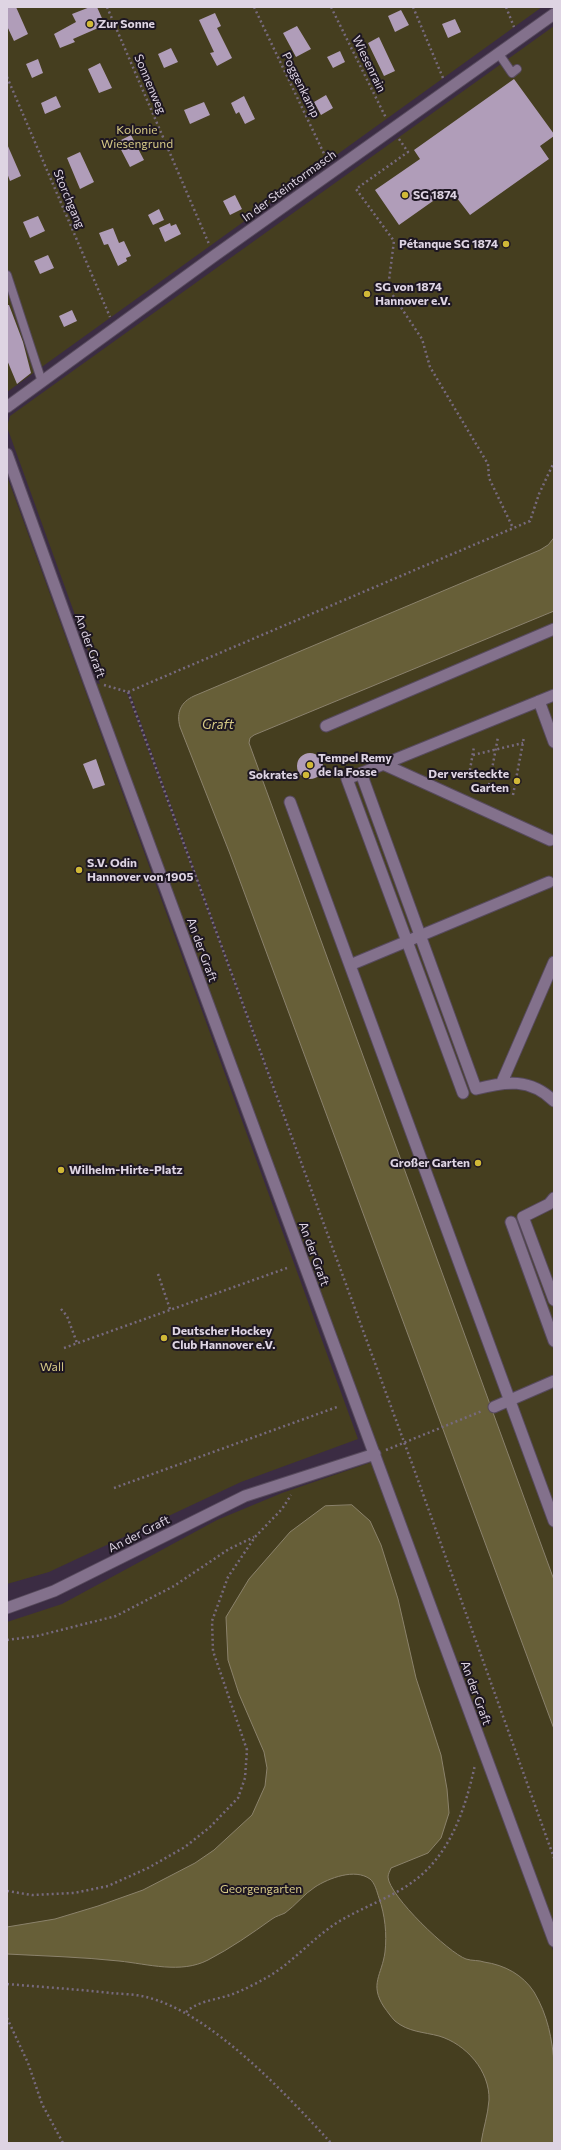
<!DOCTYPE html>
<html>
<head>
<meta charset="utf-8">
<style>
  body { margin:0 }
  #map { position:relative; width:561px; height:2150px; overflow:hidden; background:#3b2c43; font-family:Commissioner,sans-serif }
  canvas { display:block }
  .frame { position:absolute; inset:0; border:8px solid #ded4e3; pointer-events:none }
</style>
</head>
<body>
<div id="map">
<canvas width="561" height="2150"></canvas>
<div class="frame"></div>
</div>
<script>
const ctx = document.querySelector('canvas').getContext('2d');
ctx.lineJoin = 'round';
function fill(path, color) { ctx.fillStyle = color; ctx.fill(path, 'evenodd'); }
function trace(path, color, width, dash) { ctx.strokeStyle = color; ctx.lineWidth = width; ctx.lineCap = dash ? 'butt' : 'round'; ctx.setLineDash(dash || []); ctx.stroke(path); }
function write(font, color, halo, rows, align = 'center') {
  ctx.font = font + ' Commissioner,sans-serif'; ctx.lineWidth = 4; ctx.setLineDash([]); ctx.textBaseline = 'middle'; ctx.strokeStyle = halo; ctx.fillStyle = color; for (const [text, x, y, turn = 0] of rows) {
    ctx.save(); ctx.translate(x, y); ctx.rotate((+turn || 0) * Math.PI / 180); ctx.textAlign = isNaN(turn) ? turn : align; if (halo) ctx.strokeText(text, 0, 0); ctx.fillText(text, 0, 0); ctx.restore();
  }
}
const green = new Path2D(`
  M7,7H542L7,392Z
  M554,26V538L548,545L540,550L179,721L230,854L554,1729V1933L94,683L100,684L7,427L10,416ZM116,689L130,693L333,1249L127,693Z
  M7,476L358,1439L241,1482L49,1572L7,1584Z
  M554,611V1580L249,743L250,738L254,735Z
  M372,1462L554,1953V2143H7V1622L62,1604L217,1520L282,1493Z`);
const water = new Path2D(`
  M554,538V611L254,735L250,738L249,743L554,1580V1729L230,854L180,727C176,712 181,702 194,696L540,550L548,545Z
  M352,1505L370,1521L381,1545L398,1599L416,1678L441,1755L447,1789L449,1813L441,1838L428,1853L391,1868C390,1871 388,1874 388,1877C389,1896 449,1953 466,1959C472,1961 479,1960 484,1962C505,1965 523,1975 534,1992C561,2037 554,2092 554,2143H481C483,2129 488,2115 489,2100C490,2071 466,2044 439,2036C424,2032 408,2032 395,2021C391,2017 387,2011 384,2007C369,1984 382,1975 385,1952C387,1934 385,1915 379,1898C377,1892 375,1883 370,1879C355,1868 329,1878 315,1887C304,1894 296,1905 285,1913C281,1915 276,1916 272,1919C251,1934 231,1948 208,1960C181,1974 148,1964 119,1961C82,1957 44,1956 7,1954V1927L55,1919L98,1906L143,1890L195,1863L214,1850L252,1815L265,1786L267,1768L264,1752L239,1694L228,1660L226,1617L249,1579L290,1532L325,1506Z`);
const building = new Path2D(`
  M7,7H16L28,34L14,41L7,26Z
  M90,7H97L105,25L73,39L75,42L60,48L54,34L76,22L72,14Z
  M401,10L409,25L395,32L388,16Z
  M215,13L221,26L217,28L232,58L217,66L210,53L214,52L199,20Z
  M455,19L461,32L448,38L442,24Z
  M297,26L311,49L296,57L283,33Z
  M379,37L395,71L384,76L368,43Z
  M171,48L178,62L164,68L158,54Z
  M340,51L345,62L333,68L327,57Z
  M38,59L43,73L32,78L26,64Z
  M100,63L112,88L99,93L88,69Z
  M514,79L554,134V136L540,146L549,159L470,215L450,189L399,225L375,190L420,159L414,150Z
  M326,95L333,108L321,115L314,102Z
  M56,96L61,107L45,114L41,103Z
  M244,96L255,119L245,124L239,112L236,114L231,103Z
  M204,102L210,115L190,124L184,110Z
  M131,135L144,160L130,167L117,142Z
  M7,144L21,176L10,181L7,173Z
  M80,152L94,182L80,189L67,158Z
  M235,195L242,209L230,215L223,201Z
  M159,209L164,220L153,225L148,215Z
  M38,216L45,231L30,238L23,222Z
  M170,223L171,226L176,224L181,234L165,242L159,228Z
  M113,228L119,243L124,241L131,256L126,258L127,261L118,266L108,244L104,245L99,233Z
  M48,255L54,268L40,274L34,261Z
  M7,305H9L23,342L31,373L17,384L7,360Z
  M72,310L77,321L64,327L59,316Z
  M297 766a13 13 0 1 1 26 0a13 13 0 1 1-26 0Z
  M96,759L105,785L93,789L83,764Z`);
const path = new Path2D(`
  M107,7L209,244
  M254,7L327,160
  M331,7L386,118
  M413,7L443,78
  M506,7L514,27
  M7,77L110,317
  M399,139L408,152L356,189L394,241L388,288L422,339L430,367L488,464L489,478L513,528
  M104,685L128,692L530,521L539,494L554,462
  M128,692L414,1469L554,1858
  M473,755L523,743
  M469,775L474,747
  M489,785L498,737
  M513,795L524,737
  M158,1274L170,1309
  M61,1309L67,1316L77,1343
  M64,1348L287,1268
  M386,1450L482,1411
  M114,1488L337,1407
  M7,1640L37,1636L116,1616L174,1586L229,1549L254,1537
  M7,1891L32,1895L74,1893L108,1886L148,1868L185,1847L210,1827L238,1798L245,1778L247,1750L213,1651L212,1621L228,1577L255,1537L282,1509L291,1495
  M7,1984C41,1987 75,1989 110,1993C121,1994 134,1994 146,1997C210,2012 287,2095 331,2143
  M186,2012C198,2001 215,2000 230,1995C242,1991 255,1984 266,1978C291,1964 311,1940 335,1924C357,1910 380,1902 402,1889C448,1862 464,1814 475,1765
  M7,2018L28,2063L42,2104L63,2143`);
const service = new Path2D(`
  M499,54L512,73L517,69
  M7,275L42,382`);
const pedestrian = new Path2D(`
  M539,701L554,742
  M326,726L554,629
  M383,764L550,840
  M361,773L476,1089C506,1081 530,1078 554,1101
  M290,802L554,1521
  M350,965L549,882
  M502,1082L554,962
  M463,1093L347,779L554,695
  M554,1198L549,1204L523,1217L554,1300
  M511,1222L554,1341
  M494,1407L554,1381`);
const minor = new Path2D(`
  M7,407L214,256L554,14
  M7,454L89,681L554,1941
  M7,1608L54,1591L245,1496L375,1454`);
const markers = [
  [90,24,4,"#d0b837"],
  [405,195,4,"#d0b837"],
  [506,244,4,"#d0b837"],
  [367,294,4,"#d0b837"],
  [310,765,4,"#d0b837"],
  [306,775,4,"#d0b837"],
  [517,781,4,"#d0b837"],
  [79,870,4,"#d0b837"],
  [478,1163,4,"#d0b837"],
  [61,1170,4,"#d0b837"],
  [164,1338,4,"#d0b837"]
];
const poiNames = [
  ["Zur Sonne",98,24],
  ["SG 1874",413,195],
  ["Pétanque SG 1874",498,244,"right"],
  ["SG von 1874",375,287],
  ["Hannover e.V.",375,301],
  ["Tempel Remy",318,758],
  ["de la Fosse",318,772],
  ["Der versteckte",509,774,"right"],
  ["Garten",509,788,"right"],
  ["Sokrates",298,775,"right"],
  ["S.V. Odin",87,863],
  ["Hannover von 1905",87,877],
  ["Großer Garten",470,1163,"right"],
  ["Wilhelm-Hirte-Platz",69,1170],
  ["Deutscher Hockey",172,1331],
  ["Club Hannover e.V.",172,1345]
];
const streetNames = [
  ["Wiesenrain",369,64,64],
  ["Sonnenweg",150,84,67],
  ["Poggenkamp",301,85,64],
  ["In der Steintormasch",289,186,-36],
  ["Storchgang",69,199,67],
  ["An der Graft",90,646,70],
  ["An der Graft",202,950,70],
  ["An der Graft",314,1254,70],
  ["An der Graft",139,1534,-27],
  ["An der Graft",476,1693,70]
];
const parkNames = [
  ["Kolonie",137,130],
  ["Wiesengrund",137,144],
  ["Wall",52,1367],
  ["Georgengarten",261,1889]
];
const waterNames = [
  ["Graft",218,725]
];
fill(green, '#453e1f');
fill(water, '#675f38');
trace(water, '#8b826b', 1);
fill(building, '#b09db9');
trace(service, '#574a5d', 10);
trace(pedestrian, '#574a5d', 13);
trace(minor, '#574a5d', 13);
trace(path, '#776a7e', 2.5, [2, 3]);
trace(service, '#83718c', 8);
trace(pedestrian, '#83718c', 11);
trace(minor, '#83718c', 11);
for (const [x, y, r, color] of markers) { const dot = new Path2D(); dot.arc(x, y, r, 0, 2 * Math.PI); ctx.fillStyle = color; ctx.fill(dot); trace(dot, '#1e1722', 1.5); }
write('bold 12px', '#ded4e3', '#1e1722', poiNames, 'left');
write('12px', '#ded4e3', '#1e1722', streetNames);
write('12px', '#d6c986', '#1e1722', parkNames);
write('italic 13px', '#d6c986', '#1e1722', waterNames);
</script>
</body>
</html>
